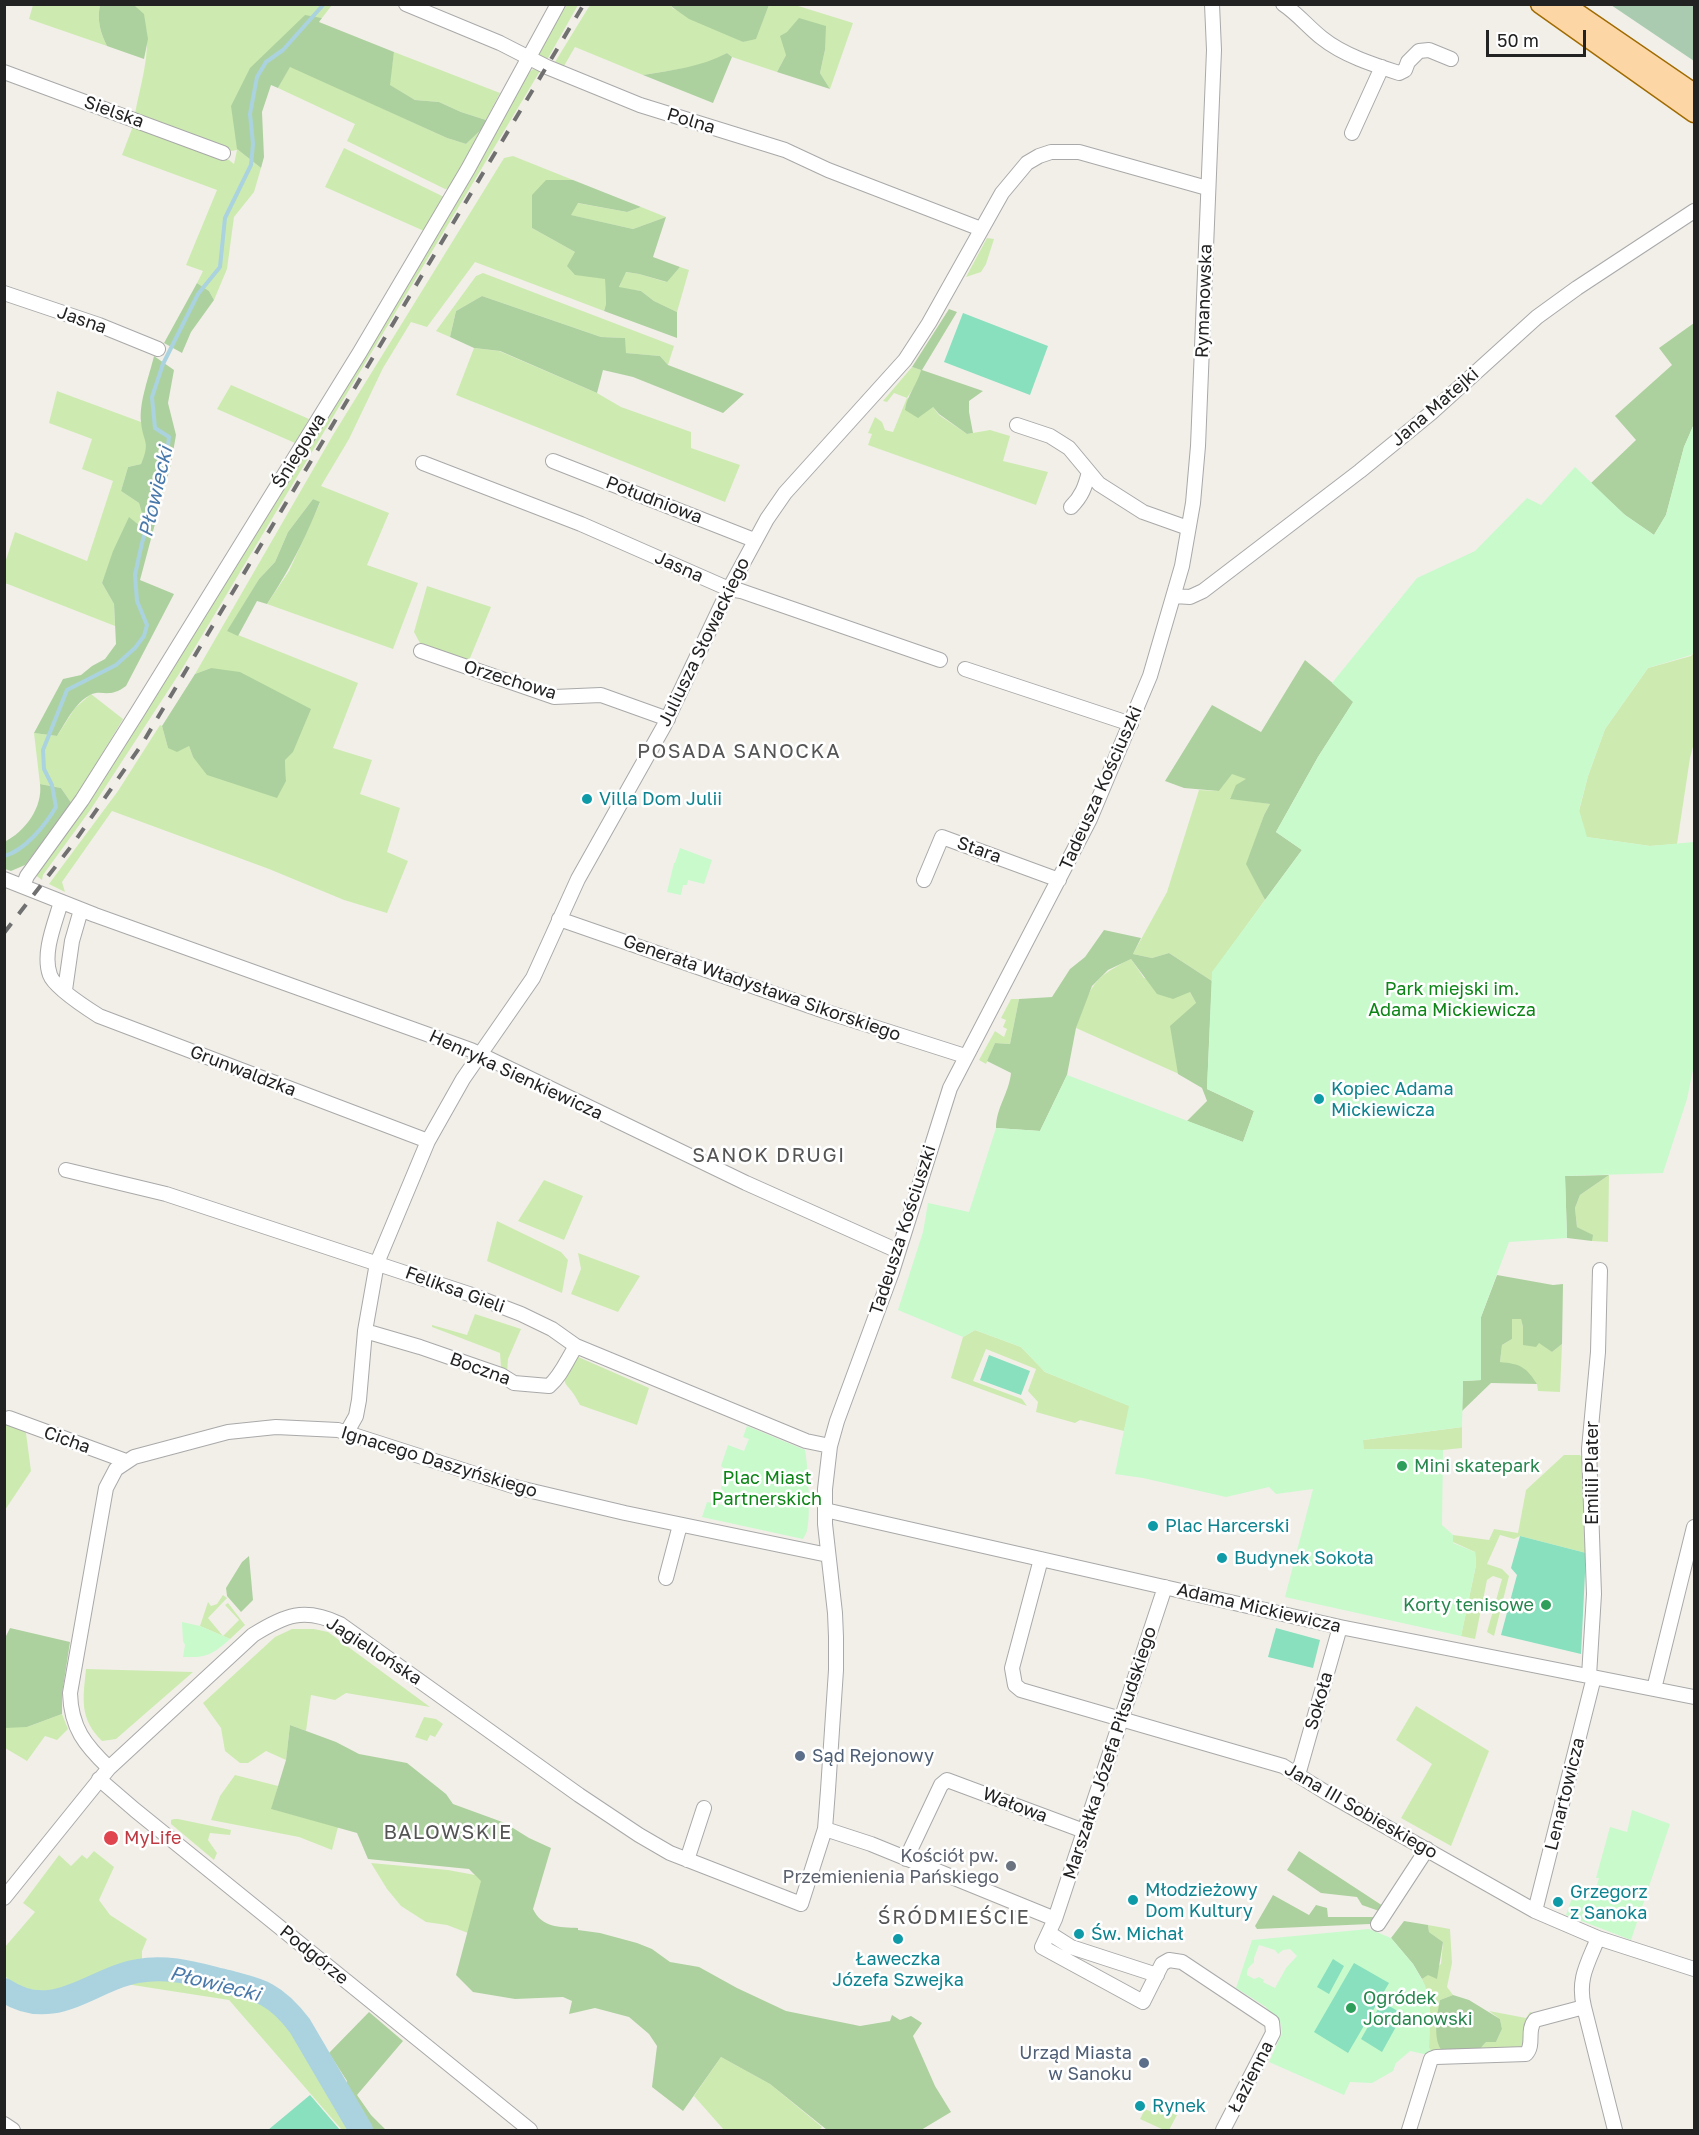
<!DOCTYPE html>
<html>
<head>
<meta charset="utf-8">
<style>
  body { margin:0 }
  #map { position:relative; width:1699px; height:2135px; overflow:hidden; background:#f2efe9; font-family:"Golos Text",sans-serif }
  canvas { display:block }
  .frame { position:absolute; inset:0; border:6px solid #222; pointer-events:none }
  .scale { position:absolute; left:1486px; top:30px; width:100px; height:27px; box-sizing:border-box; border:3px solid #222; border-top:0; padding-left:8px; font-size:18px; line-height:21px; white-space:nowrap; color:#222; -webkit-text-stroke:4px #fff; paint-order:stroke }
</style>
</head>
<body>
<div id="map">
<canvas width="1699" height="2135"></canvas>
<div class="frame"></div>
<div class="scale">50 m</div>
</div>
<script>
const ctx = document.querySelector('canvas').getContext('2d');
ctx.lineJoin = 'round';
function fill(path, color) { ctx.fillStyle = color; ctx.fill(path, 'evenodd'); }
function trace(path, color, width, dash) { ctx.strokeStyle = color; ctx.lineWidth = width; ctx.lineCap = dash ? 'butt' : 'round'; ctx.setLineDash(dash || []); ctx.stroke(path); }
function write(font, color, halo, rows, align = 'center') {
  ctx.font = font + ' "Golos Text",sans-serif'; ctx.lineWidth = 5; ctx.setLineDash([]); ctx.textBaseline = 'middle'; ctx.strokeStyle = halo; ctx.fillStyle = color; for (const [text, x, y, turn = 0] of rows) {
    ctx.save(); ctx.translate(x, y); ctx.rotate((+turn || 0) * Math.PI / 180); ctx.textAlign = isNaN(turn) ? turn : align; if (halo) ctx.strokeText(text, 0, 0); ctx.fillText(text, 0, 0); ctx.restore();
  }
}
const grass = new Path2D(`
  M33,5H100C97,20 100,32 107,46L29,19Z
  M134,5H332L322,18L305,16L237,149L261,168L254,192L234,217L227,269L214,300L209,291L197,283L203,271L186,265L217,190L122,155L133,126L225,157L234,164L237,150L231,151L135,115C140,84 160,28 134,5Z
  M567,5H578L547,60L539,57L538,48Z
  M590,5H672V8L743,42L756,38L769,5H795L853,23L830,89L820,73L825,50L786,55L777,72L732,57L727,53L712,61L692,67L643,75L575,47L564,66L555,62Z
  M394,52L500,93L486,120L461,112L439,102L415,100L389,85Z
  M290,66L447,138L466,144L483,128L451,188L445,189L347,141L355,124L278,88Z
  M533,69L540,71L179,674L91,809L43,875L42,880L34,874L69,830L131,736L370,349L391,309L525,76Z
  M344,148L444,197L424,231L325,187Z
  M513,156L573,180H546L532,228L575,252L605,279L606,304L604,311L475,262L427,327L411,322L383,368L349,439L321,486L389,513L367,565L418,583L393,649L267,604L289,571L320,503L313,499L288,532L275,562L259,579L228,631L358,683L333,748L372,760L360,794L400,808L387,852L408,861L387,913L344,900L269,869L112,811L62,882L65,892L49,884L118,791L160,725L162,726L168,748L189,746L193,757L286,781L285,760L211,668L195,674L333,435L504,158Z
  M577,203L627,212L641,207L666,217L633,229L570,215Z
  M987,238L994,239L986,264L981,272L966,277Z
  M680,267L689,270L677,312L654,301L641,291L619,288L625,272L639,274L666,282Z
  M483,273L674,346L668,365L660,356L625,353V338L601,337L482,296L456,311L450,337L436,331L476,276Z
  M474,348L499,351L597,393L621,407L691,432V448L740,465L725,502L456,395Z
  M912,367L921,370L918,381L907,398L933,407L939,415L967,434L990,430L1010,436L1003,461L1048,472L1036,505L868,445L872,434L868,433L875,417L882,422L885,430L893,432L907,398L894,393L887,402L883,401Z
  M231,385L309,419L295,443L217,409Z
  M57,391L141,422L148,448L141,464L128,467L121,491L139,503L143,517L139,525L129,518L102,583L114,604L115,626L5,583L4,566L15,532L87,561L113,481L82,469L92,439L49,423Z
  M427,586L491,607L468,663L421,645L414,632Z
  M1694,652V743L1690,758L1677,844L1650,846L1586,837L1579,811L1588,776L1605,729L1648,668L1691,656Z
  M91,694L123,719L72,804L61,788L40,784L34,733L57,736L75,708Z
  M1232,773L1247,779L1230,798L1270,804L1264,815L1247,864L1265,900L1213,972L1212,981L1169,953L1152,958L1133,954L1167,892L1199,790L1219,791Z
  M1131,959L1144,978L1190,992L1196,1003L1179,1074L1076,1028C1091,987 1090,979 1131,959Z
  M1011,999H1019L1010,1044L995,1043L986,1064L979,1060L995,1031L1004,1037L1007,1029L1003,1027L1006,1020L1001,1018Z
  M1609,1175L1608,1242L1592,1241V1235L1577,1227L1575,1208L1580,1195Z
  M544,1180L583,1196L564,1240L518,1221Z
  M497,1221L561,1252L568,1260L562,1293L487,1261Z
  M578,1253L640,1276L618,1312L571,1294L581,1269Z
  M475,1314L521,1329L508,1359L507,1373L501,1367L500,1353L432,1327V1325L467,1335Z
  M1521,1318L1523,1327L1552,1352L1562,1344L1560,1392L1538,1391L1537,1384L1500,1362L1502,1345L1512,1339V1319Z
  M975,1330L1021,1347L1045,1372L1130,1406L1124,1431L1080,1420L1075,1423L1036,1412L1038,1402L1028,1391L1036,1369L986,1349L973,1381L1022,1399L1027,1406L951,1378L963,1337Z
  M576,1356L649,1388L637,1425L580,1405C567,1377 555,1390 576,1356Z
  M8,1423L26,1433L31,1471L5,1510L4,1427Z
  M1462,1427V1448L1443,1450L1363,1449V1440Z
  M1564,1455H1580L1585,1462L1586,1553L1520,1536L1514,1539L1500,1535L1487,1564L1502,1569L1509,1576L1494,1636L1487,1632L1502,1579L1493,1576L1487,1580L1475,1639L1461,1636L1476,1565L1475,1552L1453,1542V1535L1489,1540L1494,1529L1518,1533L1526,1490Z
  M223,1595L227,1598L208,1618L223,1636L239,1620L225,1605L228,1603L245,1625L230,1639L200,1626L208,1602L211,1606L217,1604Z
  M292,1629H314L328,1632L430,1707L346,1693L335,1700L311,1695L306,1731L290,1725L286,1760L266,1751L248,1763H240L225,1751L221,1728L203,1703L275,1637Z
  M86,1669L193,1672L116,1739L102,1741C79,1718 83,1699 86,1669Z
  M1416,1706L1489,1751L1451,1846L1401,1818L1432,1764L1396,1740Z
  M62,1714L68,1729L57,1740L45,1736L27,1761L5,1748V1727H27Z
  M424,1717L436,1719L443,1724L435,1737L430,1735L427,1741L415,1737Z
  M235,1775L278,1786L272,1809L338,1827L332,1850L299,1837L211,1820L220,1796Z
  M174,1819H178L231,1830L230,1835L210,1833L208,1840L217,1853L214,1860L171,1824V1820Z
  M94,1851L114,1867L99,1900L110,1915L147,1939L142,1951V1961C107,1974 73,1998 34,1990C22,1988 13,1985 5,1976L4,1948L35,1912L23,1903L59,1855L71,1866L82,1855L87,1859Z
  M371,1863L448,1870L475,1875L482,1881L468,1933L447,1925L426,1922L401,1906L387,1889Z
  M1428,1925L1450,1929L1452,1963L1447,1987L1453,1995L1440,2000L1443,2052L1433,2053L1429,2048L1430,2006L1428,1996L1422,1979L1441,1964L1443,1942L1429,1932Z
  M144,1977C180,1981 248,1986 277,2009C295,2023 304,2047 315,2067C326,2088 336,2112 351,2130H342L229,2000L126,1984Z
  M1489,2011L1526,2018L1530,2012L1533,2013L1525,2047L1518,2051L1479,2050L1486,2042H1496L1502,2029L1500,2019Z
  M721,2057L770,2084L822,2127L819,2130H724L694,2096Z
  M1158,2106L1177,2115L1169,2130H1164L1140,2119L1145,2109L1154,2113Z`);
const forest = new Path2D(`
  M134,5L144,14L148,39L144,59L107,46C100,32 97,20 100,5Z
  M672,5V4L769,5L756,39L743,42L689,19L672,7Z
  M305,15L322,18L319,22L394,52L390,85L415,100L439,102L461,112L486,120L483,128L466,144L447,138L290,67L278,88L271,85L262,112L264,157L261,168L237,149L231,106L250,68Z
  M799,18L826,26L825,50L820,73L830,89L777,72L786,55L780,36L787,32Z
  M727,53L732,57L713,103L643,75C672,70 701,67 727,53Z
  M546,180H573L641,207L627,212L578,203L571,215L633,229L666,217L653,257L680,267L667,282L639,274L626,272L619,287L641,291L654,301L677,312V338L604,311L606,304L605,279L575,275L567,266L575,252L532,228V195Z
  M197,283L209,291L214,300L191,332L182,353L164,343Z
  M482,296L601,337L625,338L626,353L660,356L668,365L744,394L723,413L633,377L603,370L597,393L500,351L474,348L450,337L456,311Z
  M949,309L957,312L922,370L983,391L969,401V412L973,433L967,434L939,414L933,407L918,418L905,410C907,395 917,385 921,370L912,367Z
  M1694,323V424L1684,447L1666,515L1654,535L1625,515L1590,484L1636,440L1615,416L1672,365L1659,348Z
  M154,356L174,370L168,403L176,435L171,464L140,580L174,594L126,686C109,699 102,689 90,695C75,703 66,722 57,736L34,733L63,679L81,675L92,666L105,659L116,644L114,604L102,583L113,551L129,517L139,525L143,517L139,503L121,491L128,467L141,464C151,441 143,443 141,422C139,402 149,377 154,356Z
  M313,499L320,502C304,541 290,569 267,604L257,601L238,636L227,631L259,579L275,562L288,532Z
  M1305,660L1354,701L1318,757L1276,832L1302,850L1265,900L1246,864L1264,815L1270,804L1230,799L1236,785L1246,779L1232,774L1219,791L1184,788L1165,781L1212,705L1261,732Z
  M211,668L240,672L311,709L293,752L285,760L286,781L277,798L207,775L193,757L189,746L177,752L168,748L162,726L195,674Z
  M40,784L61,788L72,804L25,865L11,871L5,869L4,842C25,832 43,807 40,784Z
  M1104,930L1141,938L1133,954L1152,958L1169,953L1212,981L1207,1089L1254,1111L1243,1142L1187,1121L1207,1101L1202,1088L1178,1074L1170,1026L1196,1003L1190,992L1173,999L1157,994L1131,959L1108,970L1092,986L1076,1028L1067,1075L1040,1131L996,1128C996,1108 1009,1093 1011,1073L987,1061L995,1043L1010,1044L1019,999L1052,997L1070,969L1085,957Z
  M1609,1175L1580,1195L1575,1208L1577,1227L1593,1235L1592,1241L1567,1238L1565,1176Z
  M1497,1275L1553,1285L1563,1284L1562,1344L1552,1352L1539,1343L1536,1347L1523,1345V1327L1521,1319H1512V1339L1502,1345L1500,1362C1521,1364 1526,1367 1537,1384L1491,1383L1462,1411L1463,1381L1481,1380V1317Z
  M249,1556L253,1600L241,1612L227,1596L226,1588L242,1562Z
  M10,1628L70,1642L62,1694V1714L27,1727L5,1728V1638Z
  M290,1725L336,1742L359,1754L407,1763L446,1794L453,1804L505,1823L529,1838L551,1848L533,1909C542,1928 559,1927 578,1928V1930L600,1933L637,1943L652,1949L670,1962L699,1967L737,1988L786,2011L860,2026L890,2021L892,2015L900,2020L911,2016L922,2023L913,2036L935,2086L951,2112L921,2130H827L770,2084L721,2057L683,2111L652,2087L657,2046L649,2034L629,2017L595,2008L569,2014L572,2001L563,1997L515,1999L473,1992L456,1975L481,1881L469,1869L368,1859L357,1833L271,1809L286,1760Z
  M1299,1851L1383,1906L1379,1911L1362,1905L1357,1897L1321,1893L1287,1870Z
  M1273,1895L1309,1915L1316,1905L1327,1908L1328,1917H1374L1370,1924L1257,1929L1255,1926Z
  M1404,1921L1428,1925L1429,1932L1443,1942L1437,1979L1428,1975L1422,1979L1413,1964L1391,1938Z
  M1453,1995L1469,2000L1500,2019L1502,2029L1496,2042H1486L1479,2050L1443,2052C1432,2040 1437,2015 1440,2000Z
  M369,2012L403,2041L357,2095L371,2115L386,2130H372L345,2090L347,2081L329,2053Z`);
const cemetery = new Path2D(`
  M1611,5H1694V61Z`);
const park = new Path2D(`
  M1694,424V652L1691,655L1648,668L1605,729L1588,776L1579,810L1587,837L1650,846L1694,842V1065L1687,1099L1663,1173L1565,1176L1567,1238L1509,1242L1481,1317V1380L1463,1381L1462,1427L1363,1440L1364,1449L1443,1450L1442,1525L1453,1535V1543L1475,1552L1476,1565L1461,1636L1285,1597L1313,1489L1276,1494L1269,1487L1226,1497L1143,1478L1115,1474L1129,1406L1045,1372L1021,1347L975,1330L963,1337L898,1310L923,1232L928,1203L969,1212L996,1128L1040,1131L1067,1075L1243,1142L1254,1111L1207,1089L1212,972L1302,850L1276,832L1318,757L1353,702L1332,683L1417,578L1475,551L1527,498L1541,505L1575,467L1625,515L1654,535L1666,515L1684,447Z
  M680,848L712,860L704,884L688,880L687,885H683L681,895L667,892L674,863H675Z
  M747,1426L805,1450C808,1465 811,1517 807,1530C807,1532 804,1537 803,1539L702,1517L707,1502L723,1505L727,1495L721,1488L726,1470L721,1466L728,1445L744,1451L749,1439L743,1437Z
  M182,1622L200,1626L230,1639C213,1654 207,1658 183,1657L185,1645L183,1641Z
  M1632,1810L1670,1824L1631,1940L1566,1915L1574,1892L1587,1895L1589,1893L1594,1894L1599,1878H1596L1610,1827L1627,1832Z
  M1369,1929L1391,1938L1413,1964L1425,1985L1430,2006L1429,2048L1433,2053L1424,2054L1410,2051L1396,2063L1393,2071L1372,2083L1350,2082L1344,2095L1269,2062L1282,2033L1280,2021L1269,2012L1266,2007L1236,1988L1252,1940ZM1259,1945L1275,1950L1278,1954L1283,1950L1290,1949L1297,1956L1286,1968L1275,1988L1263,1982L1264,1980L1259,1977L1254,1979L1247,1975C1247,1967 1250,1967 1254,1962V1958Z`);
const pitch = new Path2D(`
  M963,313L1048,346L1030,395L944,362Z
  M989,1355L1030,1371L1021,1395L980,1380Z
  M1520,1536L1586,1553L1581,1654L1501,1635L1517,1575L1511,1568Z
  M1276,1628L1320,1640L1313,1668L1268,1657Z
  M1333,1959L1344,1966L1329,1994L1317,1987Z
  M1354,1963L1389,1983L1348,2053L1314,2032Z
  M1382,2002L1403,2014L1382,2052L1361,2039Z
  M310,2095L340,2130H268Z`);
const stream = new Path2D(`
  M4,856C25,851 46,824 56,807L52,785L44,769L43,750L67,690L116,665L135,648L144,636L147,625L137,601L135,575L142,543L166,463L169,437L155,428L152,397L163,364L198,294L220,267L225,218L251,165L253,144L250,114L257,77L266,62L283,50L324,4`);
const river = new Path2D(`
  M4,1990C54,2024 93,1978 138,1971C169,1965 198,1975 228,1982C241,1986 255,1988 267,1995C280,2002 291,2014 300,2026L361,2130`);
const minor = new Path2D(`
  M406,4L500,43L547,67L640,105L785,150L828,170L981,229
  M1283,4C1298,14 1308,27 1322,38C1343,55 1374,65 1399,73L1405,70L1408,62L1419,51L1429,50L1451,59
  M4,72L223,153
  M1352,133L1382,67
  M4,293L99,325L158,349
  M1017,425L1050,436L1069,448L1099,484L1143,512L1188,528
  M553,461L754,540
  M423,463L581,524L729,589L741,591L940,660
  M1071,507C1082,496 1085,487 1089,472
  M1174,596L1190,597L1203,591L1360,471L1431,413L1537,317L1577,288L1694,211
  M421,651L554,697L601,695L668,719
  M965,669L1131,724
  M4,879L95,915L471,1050L746,1183L898,1251
  M924,880L942,837L1059,880
  M23,886L27,876L82,800L137,713L360,352L468,169L558,4
  M61,902C55,923 42,953 50,975C54,987 88,1009 99,1016L428,1141
  M559,919L824,1011L965,1056
  M65,990L72,941L81,910
  M66,1170L166,1194L469,1294L521,1314L552,1329L576,1346L806,1441L830,1446
  M365,1331L420,1347L501,1375L514,1383L549,1386C561,1376 567,1360 576,1346
  M9,1418L126,1461
  M347,1432L356,1416L359,1400L365,1331L377,1263L428,1141L463,1079L533,978L578,879L664,726L729,589L767,519L785,493L905,360L929,323L1002,193L1027,163L1039,156L1051,152H1079L1207,188
  M825,1510L1340,1627L1694,1697
  M1041,1559L1012,1668L1015,1685L1021,1690L1283,1766L1330,1795L1535,1911L1598,1938L1694,1969
  M666,1578L680,1525
  M1165,1587L1055,1919L1042,1947L1143,2002L1162,1964L1169,1960L1182,1962L1272,2022L1273,2033L1223,2130
  M1589,1676L1594,1594L1589,1449L1598,1352L1600,1270
  M1654,1689L1694,1527
  M109,1768C85,1745 71,1728 70,1693L106,1488L116,1469L134,1457L228,1432L276,1427L338,1430L519,1488L625,1513L828,1555
  M1298,1775L1340,1627
  M99,1779L135,1810L530,2130
  M825,1829L871,1844L1055,1919
  M906,1859L941,1785L947,1780L1084,1831
  M687,1860L704,1808
  M4,1898L109,1768L253,1635C285,1615 304,1607 340,1624L579,1795L639,1835L670,1853L801,1904L825,1829L828,1790L836,1670V1637L835,1613L825,1524V1489L830,1446L837,1421L892,1272L950,1088L1090,819L1150,676L1182,566L1193,503L1198,446L1214,50L1212,4
  M1535,1911L1594,1677
  M1378,1924L1427,1849
  M1049,1933L1071,1947L1157,1975
  M1584,2007L1615,2130
  M4,2124L13,2130
  M1409,2130L1431,2059L1436,2057L1526,2054C1535,2044 1526,2031 1535,2020L1584,2007C1577,1979 1588,1963 1598,1938`);
const major = new Path2D(`
  M1540,4L1694,113
  M1564,4L1694,93`);
const rail = new Path2D(`
  M4,933L73,844L142,744L584,4`);
const markers = [
  [587,799,6,"#0f9aa8"],
  [1319,1099,6,"#0f9aa8"],
  [1402,1466,6,"#2e9e5b"],
  [1153,1526,6,"#0f9aa8"],
  [1222,1558,6,"#0f9aa8"],
  [1546,1605,6,"#2e9e5b"],
  [800,1756,6,"#5c6f8a"],
  [111,1838,8,"#e0444e"],
  [1011,1866,6,"#6b7280"],
  [1133,1900,6,"#0f9aa8"],
  [1558,1902,6,"#0f9aa8"],
  [1079,1934,6,"#0f9aa8"],
  [898,1939,6,"#0f9aa8"],
  [1351,2008,6,"#2e9e5b"],
  [1144,2063,6,"#5c6f8a"],
  [1140,2106,6,"#0f9aa8"]
];
const streetNames = [
  ["Sielska",114,112,20],
  ["Polna",691,121,17],
  ["Rymanowska",1204,301,-88],
  ["Jasna",82,320,19],
  ["Jana Matejki",1435,407,-41],
  ["Śniegowa",299,451,-58],
  ["Południowa",654,500,21],
  ["Jasna",679,567,24],
  ["Juliusza Słowackiego",704,642,-64],
  ["Orzechowa",510,680,17],
  ["Tadeusza Kościuszki",1101,788,-66],
  ["Stara",979,850,20],
  ["Generała Władysława Sikorskiego",762,988,19],
  ["Grunwaldzka",243,1071,21],
  ["Henryka Sienkiewicza",516,1075,25],
  ["Tadeusza Kościuszki",903,1230,-72],
  ["Feliksa Gieli",455,1290,20],
  ["Boczna",480,1369,20],
  ["Cicha",67,1440,20],
  ["Ignacego Daszyńskiego",439,1462,17],
  ["Emilii Plater",1592,1473,-90],
  ["Adama Mickiewicza",1259,1608,13],
  ["Jagiellońska",374,1651,33],
  ["Sokoła",1319,1701,-74],
  ["Marszałka Józefa Piłsudskiego",1110,1753,-72],
  ["Lenartowicza",1565,1794,-76],
  ["Wałowa",1015,1805,21],
  ["Jana III Sobieskiego",1361,1811,30],
  ["Podgórze",314,1955,39],
  ["Łazienna",1251,2077,-63]
];
const cultureNames = [
  ["Villa Dom Julii",599,799],
  ["Kopiec Adama",1331,1089],
  ["Mickiewicza",1331,1110],
  ["Plac Harcerski",1165,1526],
  ["Budynek Sokoła",1234,1558],
  ["Młodzieżowy",1145,1890],
  ["Dom Kultury",1145,1911],
  ["Grzegorz",1570,1892],
  ["z Sanoka",1570,1913],
  ["Św. Michał",1091,1934],
  ["Ławeczka",898,1959,"center"],
  ["Józefa Szwejka",898,1980,"center"],
  ["Rynek",1152,2106]
];
const parkNames = [
  ["Park miejski im.",1452,989],
  ["Adama Mickiewicza",1452,1010],
  ["Plac Miast",767,1478],
  ["Partnerskich",767,1499]
];
const leisureNames = [
  ["Mini skatepark",1414,1466],
  ["Korty tenisowe",1534,1605,"right"],
  ["Ogródek",1363,1998],
  ["Jordanowski",1363,2019]
];
const serviceNames = [
  ["Sąd Rejonowy",812,1756],
  ["Urząd Miasta",1132,2053,"right"],
  ["w Sanoku",1132,2074,"right"]
];
const healthNames = [
  ["MyLife",124,1838]
];
const worshipNames = [
  ["Kościół pw.",999,1856],
  ["Przemienienia Pańskiego",999,1877]
];
const waterNames = [
  ["Płowiecki",156,492,-77],
  ["Płowiecki",215,1984,14]
];
const neighbourhoodNames = [
  ["POSADA SANOCKA",739,752],
  ["SANOK DRUGI",769,1156],
  ["BALOWSKIE",448,1833],
  ["ŚRÓDMIEŚCIE",954,1918]
];
fill(grass, '#cdebb0');
fill(forest, '#add19e');
fill(cemetery, '#aacbaf');
fill(park, '#c8facc');
fill(pitch, '#88e0be');
trace(stream, '#aad3df', 4);
trace(river, '#aad3df', 24);
trace(minor, '#a9a9a9', 16);
trace(major, '#a06b00', 21);
trace(minor, '#fff', 14);
trace(major, '#fcd6a4', 18);
trace(rail, '#707070', 4, [12, 12]);
for (const [x, y, r, color] of markers) { const dot = new Path2D(); dot.arc(x, y, r, 0, 2 * Math.PI); ctx.fillStyle = color; ctx.fill(dot); trace(dot, '#fff', 2); }
write('18px', '#222', '#fff', streetNames);
write('18px', '#0d838f', '#fff', cultureNames, 'left');
write('18px', '#0c8416', '#fff', parkNames);
write('18px', '#27864d', '#fff', leisureNames, 'left');
write('18px', '#4e5e75', '#fff', serviceNames, 'left');
write('18px', '#be3a42', '#fff', healthNames, 'left');
write('18px', '#5b616d', '#fff', worshipNames, 'right');
write('italic 20px', '#4a7aab', '#fff', waterNames);
ctx.letterSpacing = '1.5px';
write('20px', '#555', '#fff', neighbourhoodNames);
ctx.letterSpacing = '0px';
</script>
</body>
</html>
